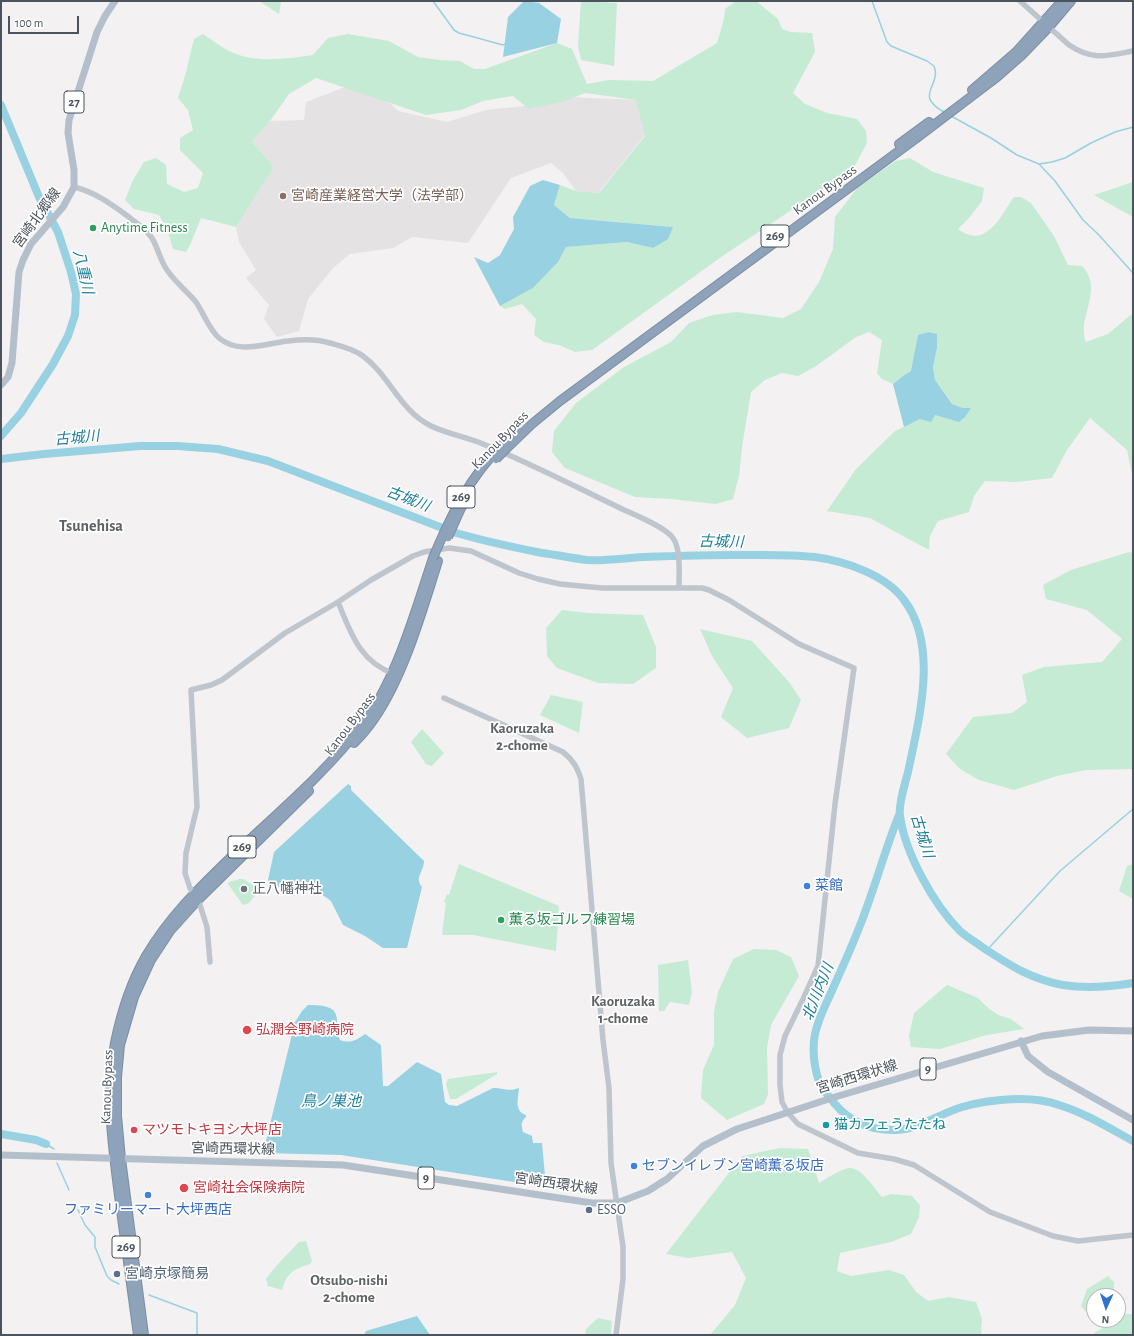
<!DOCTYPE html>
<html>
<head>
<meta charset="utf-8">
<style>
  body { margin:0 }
  #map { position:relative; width:1134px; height:1336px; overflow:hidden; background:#f3f1f1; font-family:"Alegreya Sans",sans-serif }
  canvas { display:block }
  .frame { position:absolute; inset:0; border:2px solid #4b535c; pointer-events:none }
  .north { position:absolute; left:1086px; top:1288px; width:40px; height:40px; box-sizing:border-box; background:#fff; border:1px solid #b7babe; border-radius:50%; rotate:183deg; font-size:11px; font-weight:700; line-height:16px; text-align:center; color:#4b535c }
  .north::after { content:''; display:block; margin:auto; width:14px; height:18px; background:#2e72cf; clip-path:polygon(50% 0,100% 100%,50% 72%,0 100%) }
  .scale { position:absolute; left:8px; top:16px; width:71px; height:18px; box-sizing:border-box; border:2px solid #4b535c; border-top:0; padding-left:5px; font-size:12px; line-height:14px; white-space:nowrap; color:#4b535c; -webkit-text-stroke:3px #fff; paint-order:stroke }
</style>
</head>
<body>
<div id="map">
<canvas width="1134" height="1336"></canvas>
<div class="frame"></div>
<div class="north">N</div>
<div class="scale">100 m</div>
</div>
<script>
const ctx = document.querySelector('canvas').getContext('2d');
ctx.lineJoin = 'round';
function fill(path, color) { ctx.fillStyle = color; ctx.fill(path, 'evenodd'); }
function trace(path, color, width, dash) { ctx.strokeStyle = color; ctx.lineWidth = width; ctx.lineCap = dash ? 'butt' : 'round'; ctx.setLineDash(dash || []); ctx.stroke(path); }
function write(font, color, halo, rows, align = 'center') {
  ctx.font = font + ' "Alegreya Sans","Noto Sans JP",sans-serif'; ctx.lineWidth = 3.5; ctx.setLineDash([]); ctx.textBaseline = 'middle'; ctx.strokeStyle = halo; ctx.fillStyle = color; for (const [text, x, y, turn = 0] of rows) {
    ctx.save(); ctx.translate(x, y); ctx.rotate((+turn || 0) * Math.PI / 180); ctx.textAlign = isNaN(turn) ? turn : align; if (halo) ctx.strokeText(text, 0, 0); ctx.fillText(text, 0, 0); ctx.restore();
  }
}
const education = new Path2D(`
  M366,79L398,111L447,122L486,110L524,106L568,97L637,100L645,135L598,193L576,191L563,173L551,163L511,178L468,243L412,237L393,248L350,254L333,268L308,299L299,331L277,337L264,319L269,305L246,278L256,270L239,242L236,227L274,167L252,142L270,121L304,120L306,102Z`);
const green = new Path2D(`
  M259,1H281L279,14Z
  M581,1L617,3L614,66L581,60L578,46Z
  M742,1H756L778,19L782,29L791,32L812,33L815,52L793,93L805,104L827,113L857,119L866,131L867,143L853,169L724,255L592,350L575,352L559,345L544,342L534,335L536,319L522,304L505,309L500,306L533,288L558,262L566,247L627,242L653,248L673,227L570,218L554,205L560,185L576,191L599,193L645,136L636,100L585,93L565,101L529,109L513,96L483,101L461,110L426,115L316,78L289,94L270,121L252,142L274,167L236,227L201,218L190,245L186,252L173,249L167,229L159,215L134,209L125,200L133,180L144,162L156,158L166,165L167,184L184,192L198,188L203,173L180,150V138L193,130L188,110L178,98L185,76L194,39L203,34C211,39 218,45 227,50C254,64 284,59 313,55L328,38L348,34L389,41L418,57L439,60L460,61L474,69H485L557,43L572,49L587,84L609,80L653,81L717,43L724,19L725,9L735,2Z
  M910,158L933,172L984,188L982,201L969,218L958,229C986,250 1000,217 1014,197H1021L1031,203L1054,236L1068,265L1082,266C1105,290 1076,317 1086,342L1108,334L1133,313V479L1127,450L1090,418L1067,450L1052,478L1016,482L985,481L974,496L969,512L938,521L930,536L929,550L870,518L827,511L856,469L895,431L920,419L935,415L948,418L952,420L970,408H963L952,404L935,380L933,367L937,348V335L929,332L918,336L912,371L903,376L893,384L882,379L877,373L882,340L869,332L856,337L816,366L798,376L782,373L765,380L751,392L742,447L739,476L733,499L716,504L671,499L635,497L565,468L552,452L554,431L576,403L624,367L671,342L689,323L713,315L737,312L783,318L801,309L819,282L833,249L835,217L858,187L896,161Z
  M1133,182V217L1094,195Z
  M1129,552L1133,553V769L1086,770L1057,776L1014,790L979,780L960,769L946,754L973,717L1012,713L1027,702L1022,675L1044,667L1102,662L1122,639L1087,610L1046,599L1043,585L1071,570Z
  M562,610L588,613L643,615L656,647V668L633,684L598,683L557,668L547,656L546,628Z
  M700,629L752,641L789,682L801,700L789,728L747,738L721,717L733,688L712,656Z
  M551,695L583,702L579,733L540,715Z
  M422,729L444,753L432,766L426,764L411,742Z
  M459,864L559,906L556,951L473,935H442L446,903L444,902L447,894L449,895Z
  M1133,864V899L1119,891L1127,866Z
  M240,879H243L260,889L249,903L243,905L228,884L229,882Z
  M754,949L776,950L791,957L799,976L771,1025L767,1048L768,1094L764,1104L727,1120L701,1098L703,1070L714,1045V1012L718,992L733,959Z
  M688,960L692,992L689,1005L670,1002L664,1011H659L658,965Z
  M947,985L978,998L987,1007L998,1015L1011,1019L1024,1029L987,1035L940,1049L911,1047L909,1036L914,1013Z
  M497,1072V1074L456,1099H450L446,1084L448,1079Z
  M780,1148L808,1149L819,1183C826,1179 842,1168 850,1168C862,1168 874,1188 882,1197L891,1194L912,1196L920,1205L919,1217L911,1234L891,1242L840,1253L837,1271L851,1276L889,1270L904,1275L916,1292L928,1301L949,1297L976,1302L982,1319L981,1335H710L735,1305L746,1278L732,1252L688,1258L666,1254L742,1156Z
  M306,1241L312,1261L310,1264C294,1269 287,1272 282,1290L268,1286L266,1279C276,1265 288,1254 299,1242Z
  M1108,1276L1114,1282V1296H1094V1318L1092,1319L1081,1306L1087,1289Z
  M1118,1312L1122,1314H1133V1335H1095L1094,1333L1112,1323L1111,1320H1118Z
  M598,1318L612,1321L611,1335H585L586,1329Z`);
const water = new Path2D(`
  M524,1L539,3L561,19L557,43L503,57L508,17Z
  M543,180L560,185L554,205L570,218L673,227L668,239L653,248L627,242L566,247L558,262L533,288L500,306L474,257L488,263L500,255L514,229L513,217L530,186Z
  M929,332L937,334V348L933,367L935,380L952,404L963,408H971L965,417L959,422L935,415L931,422L920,419L904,427L893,384L903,376L911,371L918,335Z
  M348,784L351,786V790L424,861C424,872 414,877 422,887L407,948H383L365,936L343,925L331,901L324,896L307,889L282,888L269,882L268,880L274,852Z
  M308,1005C316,1005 334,1005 336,1015C339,1024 335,1031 340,1040C350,1044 357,1040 365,1034L381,1045L383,1086H388L417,1062L441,1074L445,1102L449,1105L457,1106L493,1088C504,1088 508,1092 519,1088C518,1099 514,1111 526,1115V1117C521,1121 521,1125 523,1132L532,1136L533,1143H542L546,1187L341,1155L263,1153L295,1022L302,1011Z
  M417,1316L430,1335H364L366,1331Z`);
const stream = new Path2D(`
  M433,1L454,30L459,33L503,45L506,43
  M872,1L887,42L891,46L927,61L934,66C942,86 913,95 944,112
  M951,116L991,138L1017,155L1039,164L1052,162L1065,158L1091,143L1115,132L1133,127
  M1039,164L1055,181L1083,220L1098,234L1133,273
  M987,950L1060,871L1133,809
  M46,1144L54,1149
  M57,1163L69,1190
  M78,1210L85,1225L95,1237V1247L107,1276L111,1280L119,1284
  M149,1295L197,1313V1335`);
const river = new Path2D(`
  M1,105L39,197L58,232L71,272L76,294L75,315L68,336L53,364L21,413L1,436
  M1,459L44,454L140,446H177L218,449L268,461L453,532C483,541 512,547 542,553C557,555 572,558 587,560C605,561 625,558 643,557C673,556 704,555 734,555C761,555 788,554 815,557C845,561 886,575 904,600C939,646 919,719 908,772C905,784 898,804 900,816C905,853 934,905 960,931C968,938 977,943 985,949C1011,966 1031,979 1063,985C1086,989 1109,987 1133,983
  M899,815C884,852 874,891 859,928C850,951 840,973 830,995C824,1008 818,1020 815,1034C812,1049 814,1069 820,1084C824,1091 830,1098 835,1104C851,1123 872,1131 897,1130C918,1129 942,1113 962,1107C990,1099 1032,1095 1059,1105C1085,1113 1109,1128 1133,1141
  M1,1134L36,1140L46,1144`);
const minor = new Path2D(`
  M1020,1L1069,45C1093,61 1107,56 1133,51
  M74,187C95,192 111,204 129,217C137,224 146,229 152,238C158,248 160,260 167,270C175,282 187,291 196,302C204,314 209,329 219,338C239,355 266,343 288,341C302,339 317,339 330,343C341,346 354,349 363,356C390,376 400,411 431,426C448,434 466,437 483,444C530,463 576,487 622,509C635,515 665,527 673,538C681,549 679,574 679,588
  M338,602C351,633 359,661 394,674
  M444,698L563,752C573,760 577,767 581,779L603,1040L609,1088L611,1163L623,1247V1279L616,1335
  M210,962L207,927L200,905L190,888L185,873L186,853L197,807L191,690L211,685L222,680L285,633L338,602L371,580L413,556L424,552L449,548L471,551L519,573L538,579L560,584L602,588H702L709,590L729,600L799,644L854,668L835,804L818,966L804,997L785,1036L780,1055V1085L782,1102L788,1113L798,1124L858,1153L894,1159L914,1165L990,1212L1053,1236L1078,1241L1133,1235`);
const major = new Path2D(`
  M1,385L8,377L12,363L19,272L23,260L31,244L63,207L74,187V170L68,133L69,120L97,32L105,16L115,1
  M1021,1041L1028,1056L1048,1072L1133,1120
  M1,1155L343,1165L592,1203H617L648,1191L667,1179L703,1146L737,1129L835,1097L1042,1036L1089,1030L1133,1031`);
const highway = new Path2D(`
  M972,90L1016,52L1062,1
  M899,144L929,122
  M502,445L516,431
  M507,448L532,424L560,401L918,137L997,77L1022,55L1049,27L1071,1
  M354,743C361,736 368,728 374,719C404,676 422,611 438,561
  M138,1335C132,1291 126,1247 120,1203C113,1150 105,1096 115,1043C121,1013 131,982 146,956C169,917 198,889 230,858C275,815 324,775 362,725C396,681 415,612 433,558
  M144,1335L121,1159L117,1116V1077L120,1045L134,997L151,960L170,931L197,901L309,791`);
const highwayBridge = new Path2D(`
  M496,459L507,448
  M448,537L461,508L471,492
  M433,558C451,515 469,478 502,445`);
const markers = [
  [283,196,4,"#8d6e63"],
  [93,228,4,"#2e9e5b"],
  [807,886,4,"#3f7fe0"],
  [244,889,4,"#6b7280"],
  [501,920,4,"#2e9e5b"],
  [247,1030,5,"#e0444e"],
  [826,1125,4,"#0f9aa8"],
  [134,1130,4,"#e0444e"],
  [634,1166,4,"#3f7fe0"],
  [184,1188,5,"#e0444e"],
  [148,1195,4,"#3f7fe0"],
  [589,1210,4,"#5c6f8a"],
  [117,1274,4,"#5c6f8a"]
];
const shields = [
  [74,102,20],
  [775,236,28],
  [461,497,28],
  [242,847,28],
  [928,1069,16],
  [426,1178,16],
  [126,1247,28]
];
const shieldNames = [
  ["27",74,102],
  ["269",775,236],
  ["269",461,497],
  ["269",242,847],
  ["9",928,1069],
  ["9",426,1178],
  ["269",126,1247]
];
const streetNames = [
  ["Kanou Bypass",825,190,-36],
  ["宮崎北郷線",37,218,-54],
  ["Kanou Bypass",500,440,-46],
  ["Kanou Bypass",350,724,-53],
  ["宮崎西環状線",857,1077,-17],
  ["Kanou Bypass",107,1087,-88],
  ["宮崎西環状線",233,1149,1],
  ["宮崎西環状線",556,1184,8]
];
const educationNames = [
  ["宮崎産業経営大学（法学部）",291,196]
];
const leisureNames = [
  ["Anytime Fitness",101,228],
  ["薫る坂ゴルフ練習場",509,920]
];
const shopNames = [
  ["菜館",815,886],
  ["セブンイレブン宮崎薫る坂店",642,1166],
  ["ファミリーマート大坪西店",148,1210,"center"]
];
const worshipNames = [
  ["正八幡神社",252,889]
];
const healthNames = [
  ["弘潤会野崎病院",256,1030],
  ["マツモトキヨシ大坪店",142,1130],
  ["宮崎社会保険病院",193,1188]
];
const cultureNames = [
  ["猫カフェうたたね",834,1125]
];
const serviceNames = [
  ["ESSO",597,1210],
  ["宮崎京塚簡易",125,1274]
];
const waterNames = [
  ["八重川",83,272,77],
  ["古城川",77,438,-5],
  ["古城川",408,499,21],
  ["古城川",721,542,1],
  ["古城川",922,836,73],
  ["北川内川",818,992,-68],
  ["鳥ノ巣池",331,1101]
];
const neighbourhoodNames = [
  ["Kaoruzaka",522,728],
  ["2-chome",522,745],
  ["Kaoruzaka",623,1001],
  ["1-chome",623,1018],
  ["Otsubo-nishi",349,1280],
  ["2-chome",349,1297]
];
const quarterNames = [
  ["Tsunehisa",91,526]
];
fill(education, '#e4e2e2');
fill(green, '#c5ebd4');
fill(water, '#97d1e2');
trace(stream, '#97d1e2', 1.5);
trace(river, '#97d1e2', 8);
trace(highway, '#7a8ea5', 10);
trace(minor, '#bec5cc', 5.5);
trace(major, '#b4bfcc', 7);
trace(highway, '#8ea2b9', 8);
trace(highwayBridge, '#7a8ea5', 10, []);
trace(highwayBridge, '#8ea2b9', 8);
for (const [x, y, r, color] of markers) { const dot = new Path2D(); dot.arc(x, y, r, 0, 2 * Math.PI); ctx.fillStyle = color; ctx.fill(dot); trace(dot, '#fff', 1.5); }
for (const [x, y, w] of shields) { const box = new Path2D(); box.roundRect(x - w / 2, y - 11, w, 22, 3); ctx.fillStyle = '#fff'; ctx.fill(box); trace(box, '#4b535c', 1); }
write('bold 13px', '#4b535c', null, shieldNames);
write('14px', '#4b535c', '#fff', streetNames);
write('14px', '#785e54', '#fff', educationNames, 'left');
write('14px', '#27864d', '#fff', leisureNames, 'left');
write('14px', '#366cbe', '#fff', shopNames, 'left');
write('14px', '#5b616d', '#fff', worshipNames, 'left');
write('14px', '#be3a42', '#fff', healthNames, 'left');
write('14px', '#0d838f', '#fff', cultureNames, 'left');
write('14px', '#4e5e75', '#fff', serviceNames, 'left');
write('italic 15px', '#1d7f9c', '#fff', waterNames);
write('bold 15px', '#5e6165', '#fff', neighbourhoodNames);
write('bold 16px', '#5e6165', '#fff', quarterNames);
</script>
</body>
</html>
